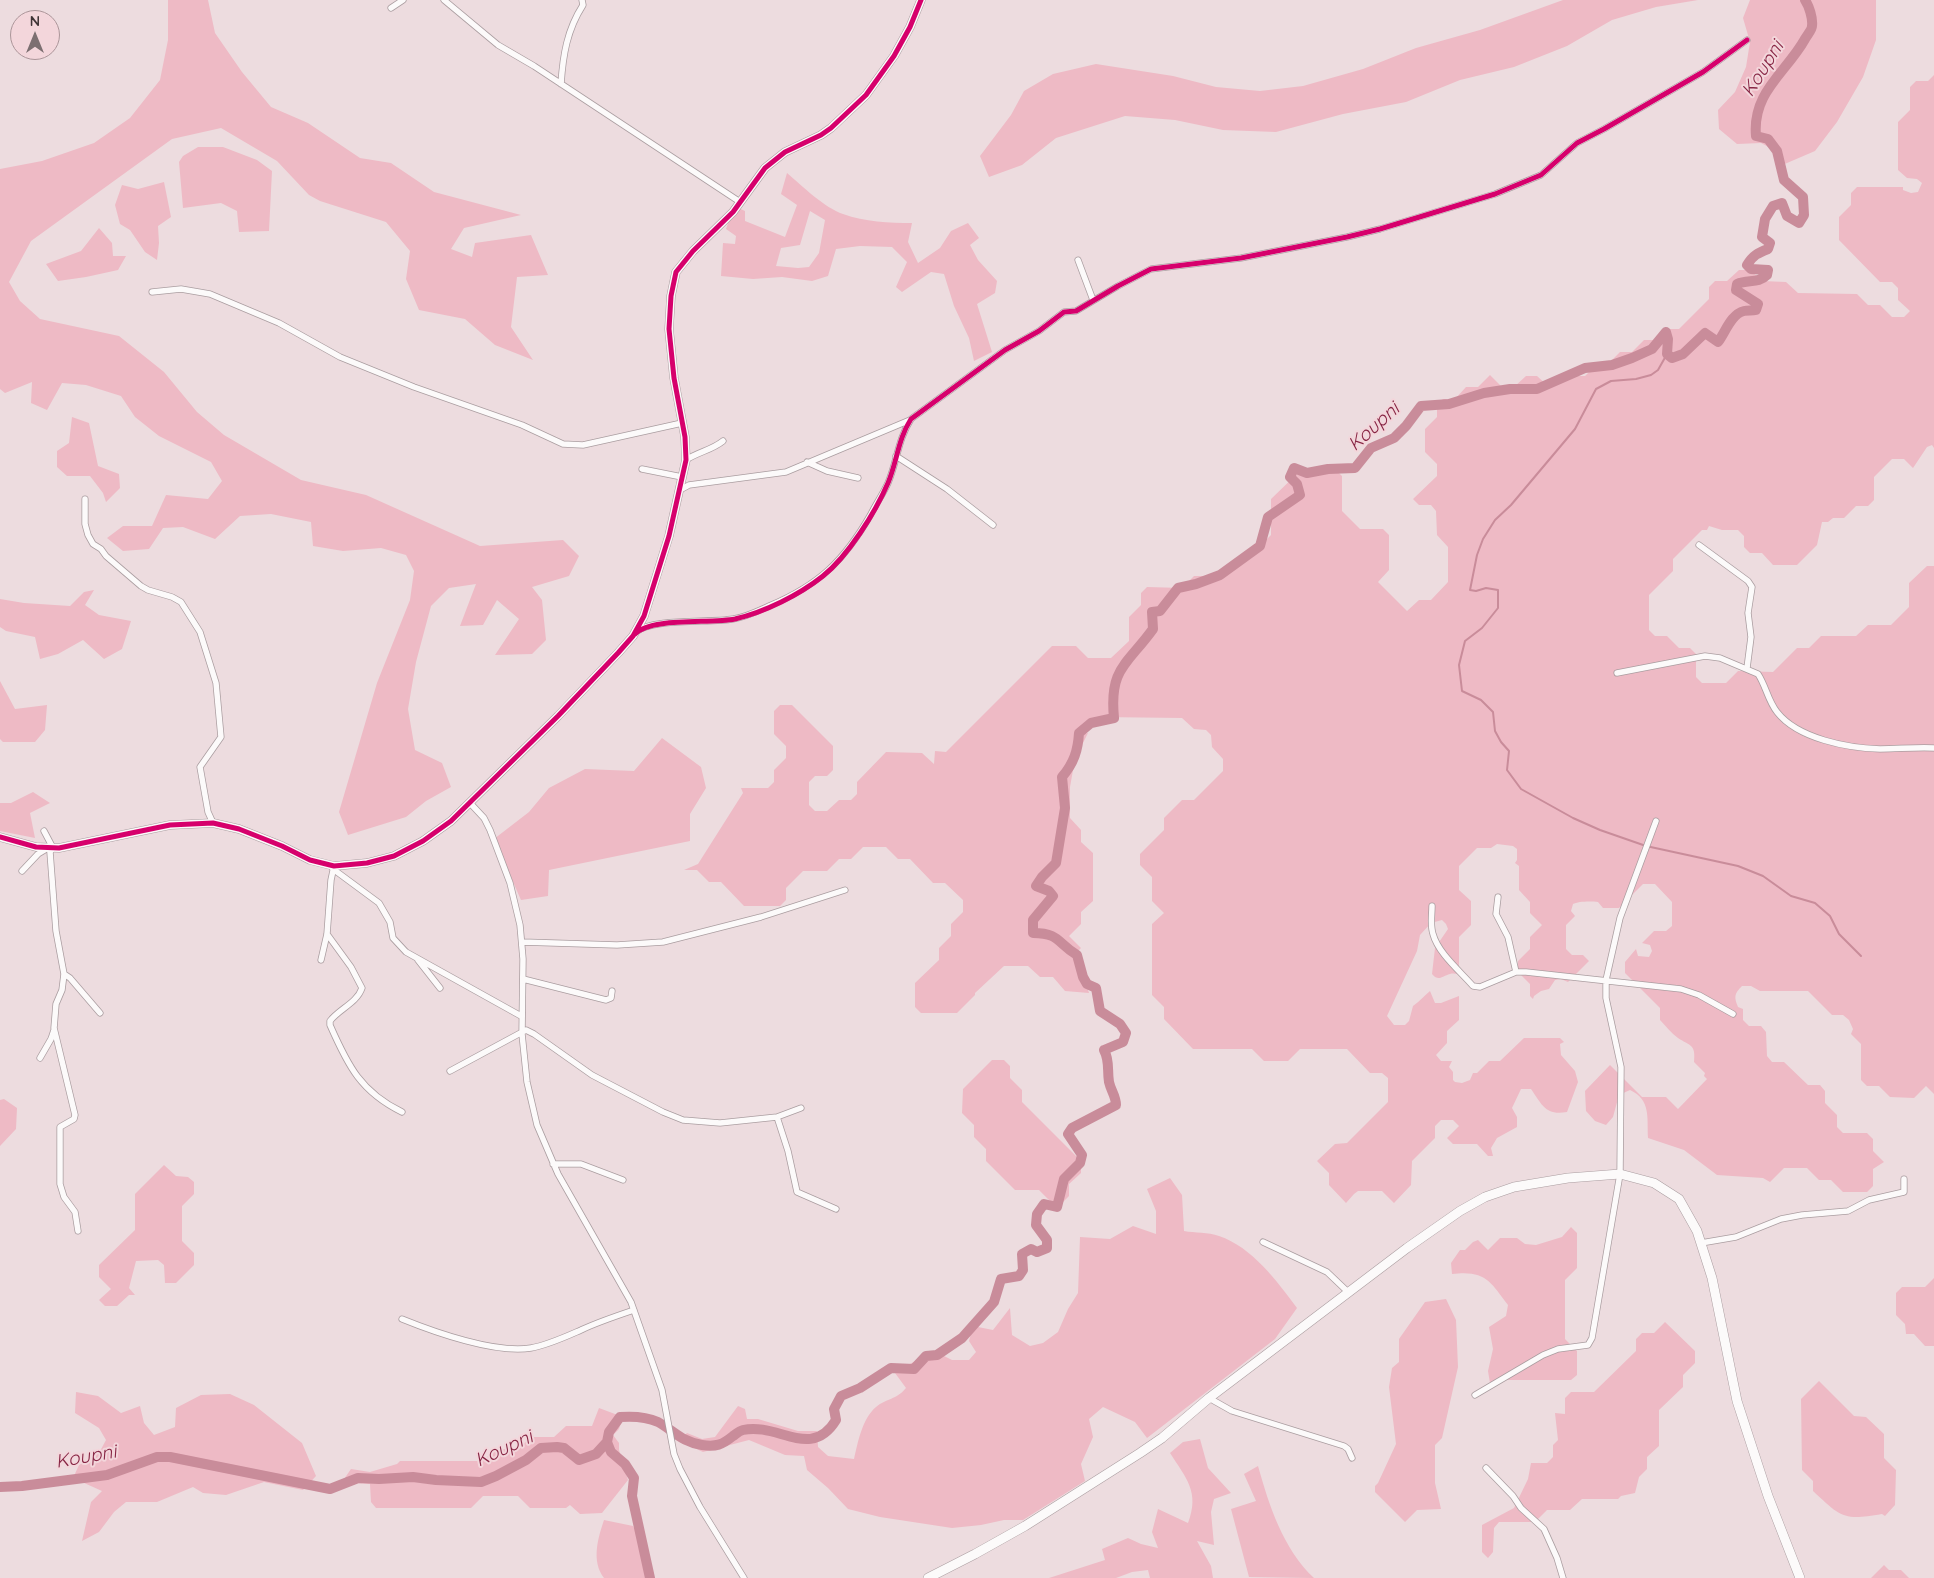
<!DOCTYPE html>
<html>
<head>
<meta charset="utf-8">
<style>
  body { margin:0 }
  #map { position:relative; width:1934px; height:1578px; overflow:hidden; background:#eddcdf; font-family:Quicksand,sans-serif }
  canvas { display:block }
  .north { position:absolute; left:10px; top:10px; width:50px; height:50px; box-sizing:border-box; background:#f3d6db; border:1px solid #ab9599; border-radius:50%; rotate:0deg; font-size:14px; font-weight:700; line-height:20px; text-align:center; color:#3f3436 }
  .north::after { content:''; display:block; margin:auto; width:18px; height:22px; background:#7c6f71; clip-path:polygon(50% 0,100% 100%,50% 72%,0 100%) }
</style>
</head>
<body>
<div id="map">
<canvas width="1934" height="1578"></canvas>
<div class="north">N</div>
</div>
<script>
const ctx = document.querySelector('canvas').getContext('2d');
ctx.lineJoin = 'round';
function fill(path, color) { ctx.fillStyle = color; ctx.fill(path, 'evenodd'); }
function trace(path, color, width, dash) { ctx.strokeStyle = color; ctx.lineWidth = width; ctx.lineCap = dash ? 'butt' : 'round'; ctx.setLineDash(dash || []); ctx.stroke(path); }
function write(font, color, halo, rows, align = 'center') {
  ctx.font = font + ' Quicksand,sans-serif'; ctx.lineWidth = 4; ctx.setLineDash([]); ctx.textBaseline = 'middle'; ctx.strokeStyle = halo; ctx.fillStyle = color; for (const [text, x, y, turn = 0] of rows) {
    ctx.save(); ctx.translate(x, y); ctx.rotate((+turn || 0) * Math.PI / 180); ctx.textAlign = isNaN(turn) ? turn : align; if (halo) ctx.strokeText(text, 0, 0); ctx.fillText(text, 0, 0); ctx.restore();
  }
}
const green = new Path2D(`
  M168,0H208L215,33L242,72L271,107L308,123L360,158L391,163L434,192L521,215L464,228L451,249L472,257L475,243L531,235L548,275L517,277L511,327L533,360L495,345L465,319L419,310L406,279L410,251L386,222L320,201L309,195L277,161L221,128L172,139L31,241L9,282L20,301L40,319L119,336L164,372L197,412L224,435L301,480L366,495L480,546L563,540L579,556L569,576L532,587L542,600L546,640L532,654L495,655L519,619L497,600L483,625L460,626L476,584L449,588L431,606L416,662L408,709L415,750L442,763L451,787L426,801L406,817L348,835L339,812L377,683L410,600L414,571L406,555L381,548L343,551L313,546L311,522L271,514L240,516L215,539L183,527L163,528L149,549L123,551L107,538L123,526H152L166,495L208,499L222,481L211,462L159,436L135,417L121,396L86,385L62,383L47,410L31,403L32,382L5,393L0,389V169L42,161L94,143L130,118L160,80L168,40Z
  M1563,0H1698L1656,7L1612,20L1567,46L1514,67L1460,80L1406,102L1343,114L1276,132L1223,130L1175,120L1125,116L1056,138L1022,165L989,177L980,156L1011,115L1024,91L1053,74L1096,64L1173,76L1216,87L1260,91L1303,86L1363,69L1416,48L1480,30Z
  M1750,0H1876V40L1863,77L1837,122L1815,151L1780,166L1778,152L1761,143L1737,144L1719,129L1718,110L1735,92L1746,67L1750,42L1743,18Z
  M1934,75V448L1932,445L1927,447L1913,468L1904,459H1892L1874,477V500L1868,506H1856L1844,518H1833L1828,522H1822L1817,545L1797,565H1773L1762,553H1750L1744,547V536L1738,530H1722L1709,526L1707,530H1702L1673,559V571L1649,595V630L1655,636H1667L1679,648H1690L1696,654V677L1702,683H1726L1738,671L1773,672L1797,648H1809L1821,636H1856L1868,625H1891L1909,607V583L1927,566H1934V1094L1926,1086L1914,1098L1890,1097L1879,1086H1867L1861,1080V1044L1851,1034L1853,1029L1849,1020L1843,1015H1832L1808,991H1760L1751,986H1742C1734,994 1734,997 1738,1007L1743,1009V1020L1749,1026H1761L1766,1032L1767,1056L1772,1062H1784L1808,1085H1820L1825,1091V1103L1837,1115V1127L1843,1133H1867L1873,1139V1151L1884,1162L1873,1169V1186L1867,1192H1843L1831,1180H1819L1807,1168H1784L1770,1182L1763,1178L1717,1175L1684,1150L1648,1138C1647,1117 1651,1100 1630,1090L1619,1095L1613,1117L1606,1125L1595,1121L1586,1111L1585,1091L1610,1065L1642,1097H1666L1678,1109L1707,1079L1704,1076L1705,1073L1694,1062C1696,1044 1690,1046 1678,1038C1671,1033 1666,1026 1660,1020V1008L1625,973V962L1636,949L1638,956L1649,957L1652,951L1650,945L1642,943L1654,931H1666L1672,926V902L1655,884H1643L1619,908H1603L1598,902C1592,901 1578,901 1573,904L1571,911L1575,916L1566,925V949L1572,955H1583L1589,961L1568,982L1561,979L1555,980L1549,989L1541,991L1534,996L1533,999L1530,996V984L1518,972V961L1530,949V937L1542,925L1530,913V902L1519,890V866L1515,863L1517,860V849L1513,846L1497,844L1491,848H1477L1459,866V890L1471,901V925L1459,937V974C1456,974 1453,973 1450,974C1442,976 1439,982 1432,974L1435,948L1448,929L1446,924L1442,920L1431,923L1420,935L1417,951L1387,1016L1394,1025H1405L1409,1021L1413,1006C1420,1001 1424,996 1430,991L1435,1003H1441L1459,996V1020L1447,1031V1043L1436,1055L1441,1061H1452L1449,1067L1453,1072V1080L1455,1082L1462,1083L1470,1080L1473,1073H1477L1489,1061H1500L1524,1038H1560L1564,1042L1560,1044L1561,1055L1575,1071L1578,1082L1567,1112C1546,1116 1542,1105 1531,1089H1521L1512,1108L1517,1117V1127L1497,1138L1491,1148L1493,1156H1488L1477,1144H1453L1447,1138L1459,1126L1453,1120H1441L1435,1126V1138L1412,1161L1411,1185L1394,1203L1382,1191H1358L1354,1194L1346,1203L1329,1185V1173L1317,1161L1335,1144L1347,1143L1388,1102V1078L1382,1073H1370L1347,1049H1300L1288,1061H1264L1252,1049H1193L1164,1019V1007L1152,995V924L1164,913L1152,901V877L1140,865V854L1164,830V818L1182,800H1194L1223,771V759L1212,747L1211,735L1206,730L1194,729L1182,718L1099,717L1083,734L1088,733L1075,759L1070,787V818L1081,830V842L1093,853V901L1081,912V924L1069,936L1081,948L1074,955L1078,958L1089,993L1065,991L1053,977H1040L1028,966H1004L975,993V995L957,1013H921L915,1007V983L939,960V948L951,936V924L963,912V900L945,883H933L910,859H898L886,847H863L851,859H839L827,871H803L786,888V900L780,906H744L721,882H709L697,870H684L698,864L743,793L741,788H768L774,782V770L786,758V746L774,734V711L780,705H792L833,746V770L827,776H815L809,782V805L815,811H827L839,800H851L857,794V782L886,752L922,753L934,764L935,751L946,752L1052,646H1076L1088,658H1111L1129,641V617L1141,605V593L1147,587L1182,588L1194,576H1218L1230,564H1242L1271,535V499L1301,470H1336L1342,476V511L1360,529H1383L1389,535V570L1378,582L1407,611L1419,600H1431L1448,582V547L1437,535L1436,511L1431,505H1419L1413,499L1437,476V464L1425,452V429L1437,417V405L1443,399H1455L1466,387H1478L1490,375L1502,387H1514L1526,376H1537L1549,387L1561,376H1585L1597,364H1608L1620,352H1632L1644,340H1656L1668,329H1679L1709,299V287L1715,281H1727L1739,270H1750L1762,281L1786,282L1798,293L1857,294L1868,305H1880L1892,317H1904L1910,311L1898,300V288L1892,282H1880L1839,240V217L1851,205V193L1857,187H1903V190L1911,193L1918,192L1922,183L1917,179L1907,178L1898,170V122L1910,110V87L1916,81H1928Z
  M198,147H223L257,160L272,171L269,231L239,232L237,211L221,203L183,208L179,162L183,156Z
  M787,173C802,186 825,208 843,214C865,222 889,223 912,223L908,242L918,263L940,248L951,231L968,223L979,238L970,245L978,260L997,281L995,293L977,304L992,352L974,361L969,338L954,306L944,274L931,272L902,292L896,287L907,262L892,247L860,246L836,249L828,276L812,281L782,277L753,279L721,276L723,243L735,244L736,236L726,229L734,206L745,211V221L785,237L797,205L781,194ZM810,211L825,220L819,253L809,267L798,268L776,266L781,248L800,245Z
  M164,182L171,217L158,226L159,243L157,260L145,252L130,230L120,224L115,205L122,185L138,189Z
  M99,228L112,243L113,256H126L118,270L86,277L58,281L46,264L81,251Z
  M72,417L89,423L98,466L119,474L120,488L106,502L103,493L90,476H67L57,467V451L69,443Z
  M94,590L85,605L99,615L131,621L122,649L104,659L83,640L58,654L40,659L35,637L6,631L0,627V599L24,603L70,606L84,592Z
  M0,681L15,709L47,705L45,730L35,742H3L0,739Z
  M662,738L701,767L706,788L690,814V841L549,870L548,896L521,900L494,839L529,812L549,788L585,769L634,771Z
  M33,792L50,803L30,813L35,838L0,831V803H11Z
  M992,1060H1004L1010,1066V1078L1022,1090V1102L1081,1161V1173L1069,1184V1196L1063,1202H1051L1039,1190H1015L986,1161V1149L974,1137V1125L962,1113L963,1089Z
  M4,1099L17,1108L16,1129L0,1146V1100Z
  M164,1165L176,1176L188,1177L194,1182V1194L182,1206V1241L194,1253V1265L176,1283H165L164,1265L158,1260L136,1261L129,1288L135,1295H129L117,1306H105L99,1300L111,1289L99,1277V1265L135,1230V1194Z
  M1170,1178L1182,1195L1184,1231C1195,1233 1208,1232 1219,1236C1252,1247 1277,1281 1297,1308L1275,1339L1147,1438L1135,1422L1103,1407L1089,1419L1093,1437L1081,1464L1085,1481L1023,1520H1004L981,1525L952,1528L880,1517L848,1509L828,1488L807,1470L804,1456L785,1455L749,1440L703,1452L679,1441L687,1433L702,1439L715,1437L738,1406L745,1409L747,1419H758L798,1431H817L818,1447L828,1456L854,1459C858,1442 862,1419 876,1407C887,1398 896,1400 906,1388L895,1373L915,1361L936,1352L952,1360H969L976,1352L969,1341L973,1326L993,1330L1010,1308L1012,1335L1030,1346L1043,1343L1058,1332L1068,1309L1078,1293L1080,1237L1110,1239L1133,1226L1156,1234V1211L1147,1189Z
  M1571,1227L1577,1233V1268L1565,1280V1339L1577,1351V1375L1571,1380H1500L1491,1389L1488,1371L1493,1349L1489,1327L1506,1316L1508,1305C1490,1281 1485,1270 1452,1274L1451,1263L1460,1250H1465L1473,1242L1478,1240L1488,1250L1500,1238H1517L1525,1244L1536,1245L1562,1237Z
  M1934,1278V1346H1925L1914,1334H1906L1905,1324L1896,1315V1293L1902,1287H1925Z
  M1446,1299L1456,1320L1458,1367L1442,1438L1435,1445V1483L1441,1509L1417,1510L1405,1522L1375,1492V1486L1378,1483L1396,1444L1389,1387L1392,1368L1399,1362V1339L1425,1302Z
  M1665,1322L1695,1351V1363L1683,1375V1387L1659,1410V1446L1647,1457V1469L1639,1477L1635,1493L1621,1496L1618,1499H1582L1570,1510H1547L1535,1522H1499L1494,1528L1493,1552L1488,1558L1482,1552V1525L1514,1508L1528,1479L1531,1463H1547L1553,1457V1445L1558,1440L1555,1413L1565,1414V1398L1571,1392H1594L1636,1351V1339L1642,1333H1654Z
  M1819,1381L1854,1416L1866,1417L1884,1434V1458L1896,1470L1895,1505L1885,1516L1882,1514C1843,1521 1841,1517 1813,1491V1481L1802,1470L1801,1399Z
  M76,1392L98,1396L121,1413L140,1406L144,1423L154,1435L175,1427L176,1408L201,1395L230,1394L254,1405L302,1443L316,1476L303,1490L264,1482L226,1495L203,1493L193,1487L157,1502H126L114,1512L99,1532L82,1541L91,1502L102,1491L73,1478L79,1465L99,1453L106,1440L99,1428L75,1413Z
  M599,1408L623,1417L619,1429L613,1435L619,1443V1450L628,1480L602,1513L580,1514L570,1505L566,1508H530L518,1496H483L471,1508H376L371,1502L370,1484L342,1482L351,1469L370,1472L397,1464L400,1461H483L495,1449H519L530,1437H554L566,1426H592Z
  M1200,1439L1208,1468L1231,1493L1214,1499L1211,1512L1214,1545L1197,1541L1211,1566L1213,1578H1150L1148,1570L1132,1572L1116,1578H1049L1105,1560L1102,1549L1128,1538L1141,1544L1158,1548L1152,1532L1158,1509L1188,1523C1200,1492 1186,1478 1170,1453L1183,1442Z
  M1258,1466C1269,1505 1283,1549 1314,1578L1249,1577L1231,1509L1256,1501L1244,1474Z
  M604,1520L633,1526L648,1556L654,1578H604C591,1561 598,1538 604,1520Z
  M1884,1565L1889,1570H1901L1909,1578H1871Z`);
const stream = new Path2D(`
  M1667,354L1658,370L1651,375L1636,379L1611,381L1596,389L1575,429L1511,505L1495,520L1483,539L1477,555L1470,590L1476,591L1486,588L1498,590V608L1482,628L1465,641L1459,665L1462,691L1481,700L1493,712L1495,731L1501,742L1509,751L1507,770L1521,789L1573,818L1600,830L1646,846L1738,866L1763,876L1791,896L1815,903L1830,916L1839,934L1861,956`);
const river = new Path2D(`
  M607,1442L611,1452L625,1464L634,1478L632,1496L650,1578
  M0,1487L22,1486L107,1475L157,1457H170L330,1489L358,1478L379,1479L413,1477L436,1480L481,1482L496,1476L526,1460L541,1448L557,1447L564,1448L579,1460L596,1454L607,1442L609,1432L620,1417C633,1416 647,1417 658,1422C674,1431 682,1442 702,1445C716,1447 722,1445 733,1436C736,1434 739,1431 743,1430C778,1422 811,1461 836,1420L834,1409L841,1396L860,1388L891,1368L914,1369L926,1356L937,1355L962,1338L994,1302L1001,1279L1019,1276L1023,1270L1022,1254L1031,1249L1037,1252L1047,1248V1240L1036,1225L1037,1214L1044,1204L1057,1207L1064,1179L1080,1163L1082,1155L1068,1134L1072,1128L1116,1105C1116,1096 1111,1091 1109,1082C1107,1070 1110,1061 1104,1050L1123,1042L1126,1033L1120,1024L1100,1011L1096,988L1087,984L1083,977L1077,955C1057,943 1060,933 1033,933V920L1053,896L1049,891L1036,886L1042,877L1056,863L1065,808L1062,777C1074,763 1078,750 1079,733L1091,723L1114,718C1109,668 1127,665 1153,629L1152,612L1160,611L1178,588L1196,584L1220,575L1260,546L1268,517L1300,495L1297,484L1290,477L1294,468L1307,473L1328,469L1355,468L1371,448L1394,438L1406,426L1421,406L1449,404L1484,393L1510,389H1537L1585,368L1612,365L1632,358L1652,349L1666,332L1668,339L1667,354L1672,358L1683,354L1705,333L1718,342C1725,333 1731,314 1744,311C1748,310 1752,311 1756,310L1758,304L1736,290L1737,284C1748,279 1758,284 1767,275L1768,270L1751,269L1747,265C1753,255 1758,253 1768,249L1770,243L1762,237L1765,219L1773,206L1782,203L1787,216L1799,223L1804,215L1803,197L1784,180L1777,151L1768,139L1756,136C1752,92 1786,73 1805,39C1807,35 1812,30 1812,26C1813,18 1809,6 1805,0`);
const minor = new Path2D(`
  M444,0L498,45L534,66L740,202
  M391,8L403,0
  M561,84C563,55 567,30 583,5L582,0
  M1078,260L1093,300
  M152,292L181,289L210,294L279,323L340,357L414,387L522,425L563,444L583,445L682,423
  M896,456L947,489L993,525
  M686,460C698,452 712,450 723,441
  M807,462L827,471L858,478
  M642,469L682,477
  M680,490L689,485L786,472L910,420
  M85,499V524L88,535L93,544L101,549L106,556L141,586L148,590L172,597L181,602L200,632L216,683L221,737L200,767L208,812L213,823
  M1699,545L1748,581L1752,587L1748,613L1751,637L1747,668
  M636,632C652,618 710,623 733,619C746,617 758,611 769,606C819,585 844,561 871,514C876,504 883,494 888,483C897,462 898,439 911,419L1005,350L1039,331L1064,312L1076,311L1118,286L1151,269L1241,258L1347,237L1380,229L1495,194L1541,175L1577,143L1604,129L1703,72L1747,40
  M1617,673L1705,656L1720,658L1758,674C1766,686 1768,701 1777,712C1798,739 1848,748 1880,749C1898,749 1916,747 1934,748
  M470,803L484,818L490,830L510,883L520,925L523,959L522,1034L527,1082L537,1125L558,1174L631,1302L662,1390L674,1454L680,1469L700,1507L744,1578
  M44,831L53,848L50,852L56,931L64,974L62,990L56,1004L54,1028L75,1115L74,1119L60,1127V1184L64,1197L75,1212L78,1231
  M333,869L379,903L390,922L393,938L406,952L521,1016
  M22,871L38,854L48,848
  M1498,897L1496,914L1508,937L1516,972H1526L1681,989L1699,995L1733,1014
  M1432,906C1432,915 1430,925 1433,934C1438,953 1460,971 1473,986L1480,987L1516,972
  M327,934L351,967L362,988C357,1003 339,1009 330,1021V1025C348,1066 361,1092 402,1112
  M522,942L617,945L663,942L761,917L845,890
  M321,960L327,934L331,880L334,866
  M418,960L440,988
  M64,974L70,978L100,1013
  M523,979L606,1000L611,998L612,991
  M40,1058L51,1039L54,1030
  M450,1071L526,1030L534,1034L592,1075L663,1112L683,1120L720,1123L777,1117L801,1108
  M777,1117L788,1151L797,1192L836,1209
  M553,1164H581L623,1180
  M1263,1242L1327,1272L1348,1292
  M1701,1243L1736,1237L1781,1219L1802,1215L1848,1211L1869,1200L1904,1192V1179
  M402,1319C434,1332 496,1354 531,1348C548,1345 565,1337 581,1330C598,1322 616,1316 634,1310
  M1475,1395L1543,1355L1558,1349L1588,1345L1592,1338L1620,1174L1621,1067L1606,998V980L1620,918L1656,821
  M1209,1398L1232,1411L1344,1446L1348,1449L1352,1458
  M1486,1468L1513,1496L1521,1508L1544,1529L1557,1558L1563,1578`);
const tertiary = new Path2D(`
  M0,837L36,847L59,848L170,825L213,823L239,829L282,846L310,860L334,866L367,863L394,856L423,841L451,821L558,716L618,653L633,636L644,616L669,536L686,460L685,437L674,378L669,329L671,296L676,272L693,251L733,212L765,168L785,152L821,135L831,128L866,95L894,56L910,27L921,0`);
const secondary = new Path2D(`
  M928,1578L975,1554L1025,1526L1140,1453L1162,1438L1209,1398L1407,1248L1460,1211L1485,1197L1514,1187L1568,1178L1620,1174L1654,1183L1679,1199L1697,1231L1712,1278L1737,1401L1768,1496L1800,1578`);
const cycleway = new Path2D(`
  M635,634C651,617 710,624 735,619C765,612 799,595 823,576C848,556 875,513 888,483C897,462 898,439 911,419L1005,350L1039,331L1064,312L1076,311L1118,286L1151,269L1241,258L1347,237L1380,229L1495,194L1541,175L1577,143L1604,129L1703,72L1747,40
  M0,837L36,847L59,848L170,825L213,823L239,829L282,846L310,860L334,866L367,863L394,856L423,841L451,821L558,716L618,653L633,636L644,616L669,536L686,460L685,437L674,378L669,329L671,296L676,272L693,251L733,212L765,168L785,152L821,135L831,128L866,95L894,56L910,27L921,0`);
const waterNames = [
  ["Koupni",1763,69,-58],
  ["Koupni",1374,427,-42],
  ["Koupni",504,1449,-25],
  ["Koupni",86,1457,-10]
];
fill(green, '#eebac5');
trace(stream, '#c98c9a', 2);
trace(river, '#c98c9a', 10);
trace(minor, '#aa9da0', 7);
trace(tertiary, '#aa9da0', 9);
trace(secondary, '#aa9da0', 10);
trace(minor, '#fcfafa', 5.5);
trace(tertiary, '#fcfafa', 8);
trace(secondary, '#fcfafa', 9);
trace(cycleway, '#d6006c', 5);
write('italic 19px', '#872544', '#f3d6db', waterNames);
</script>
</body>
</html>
